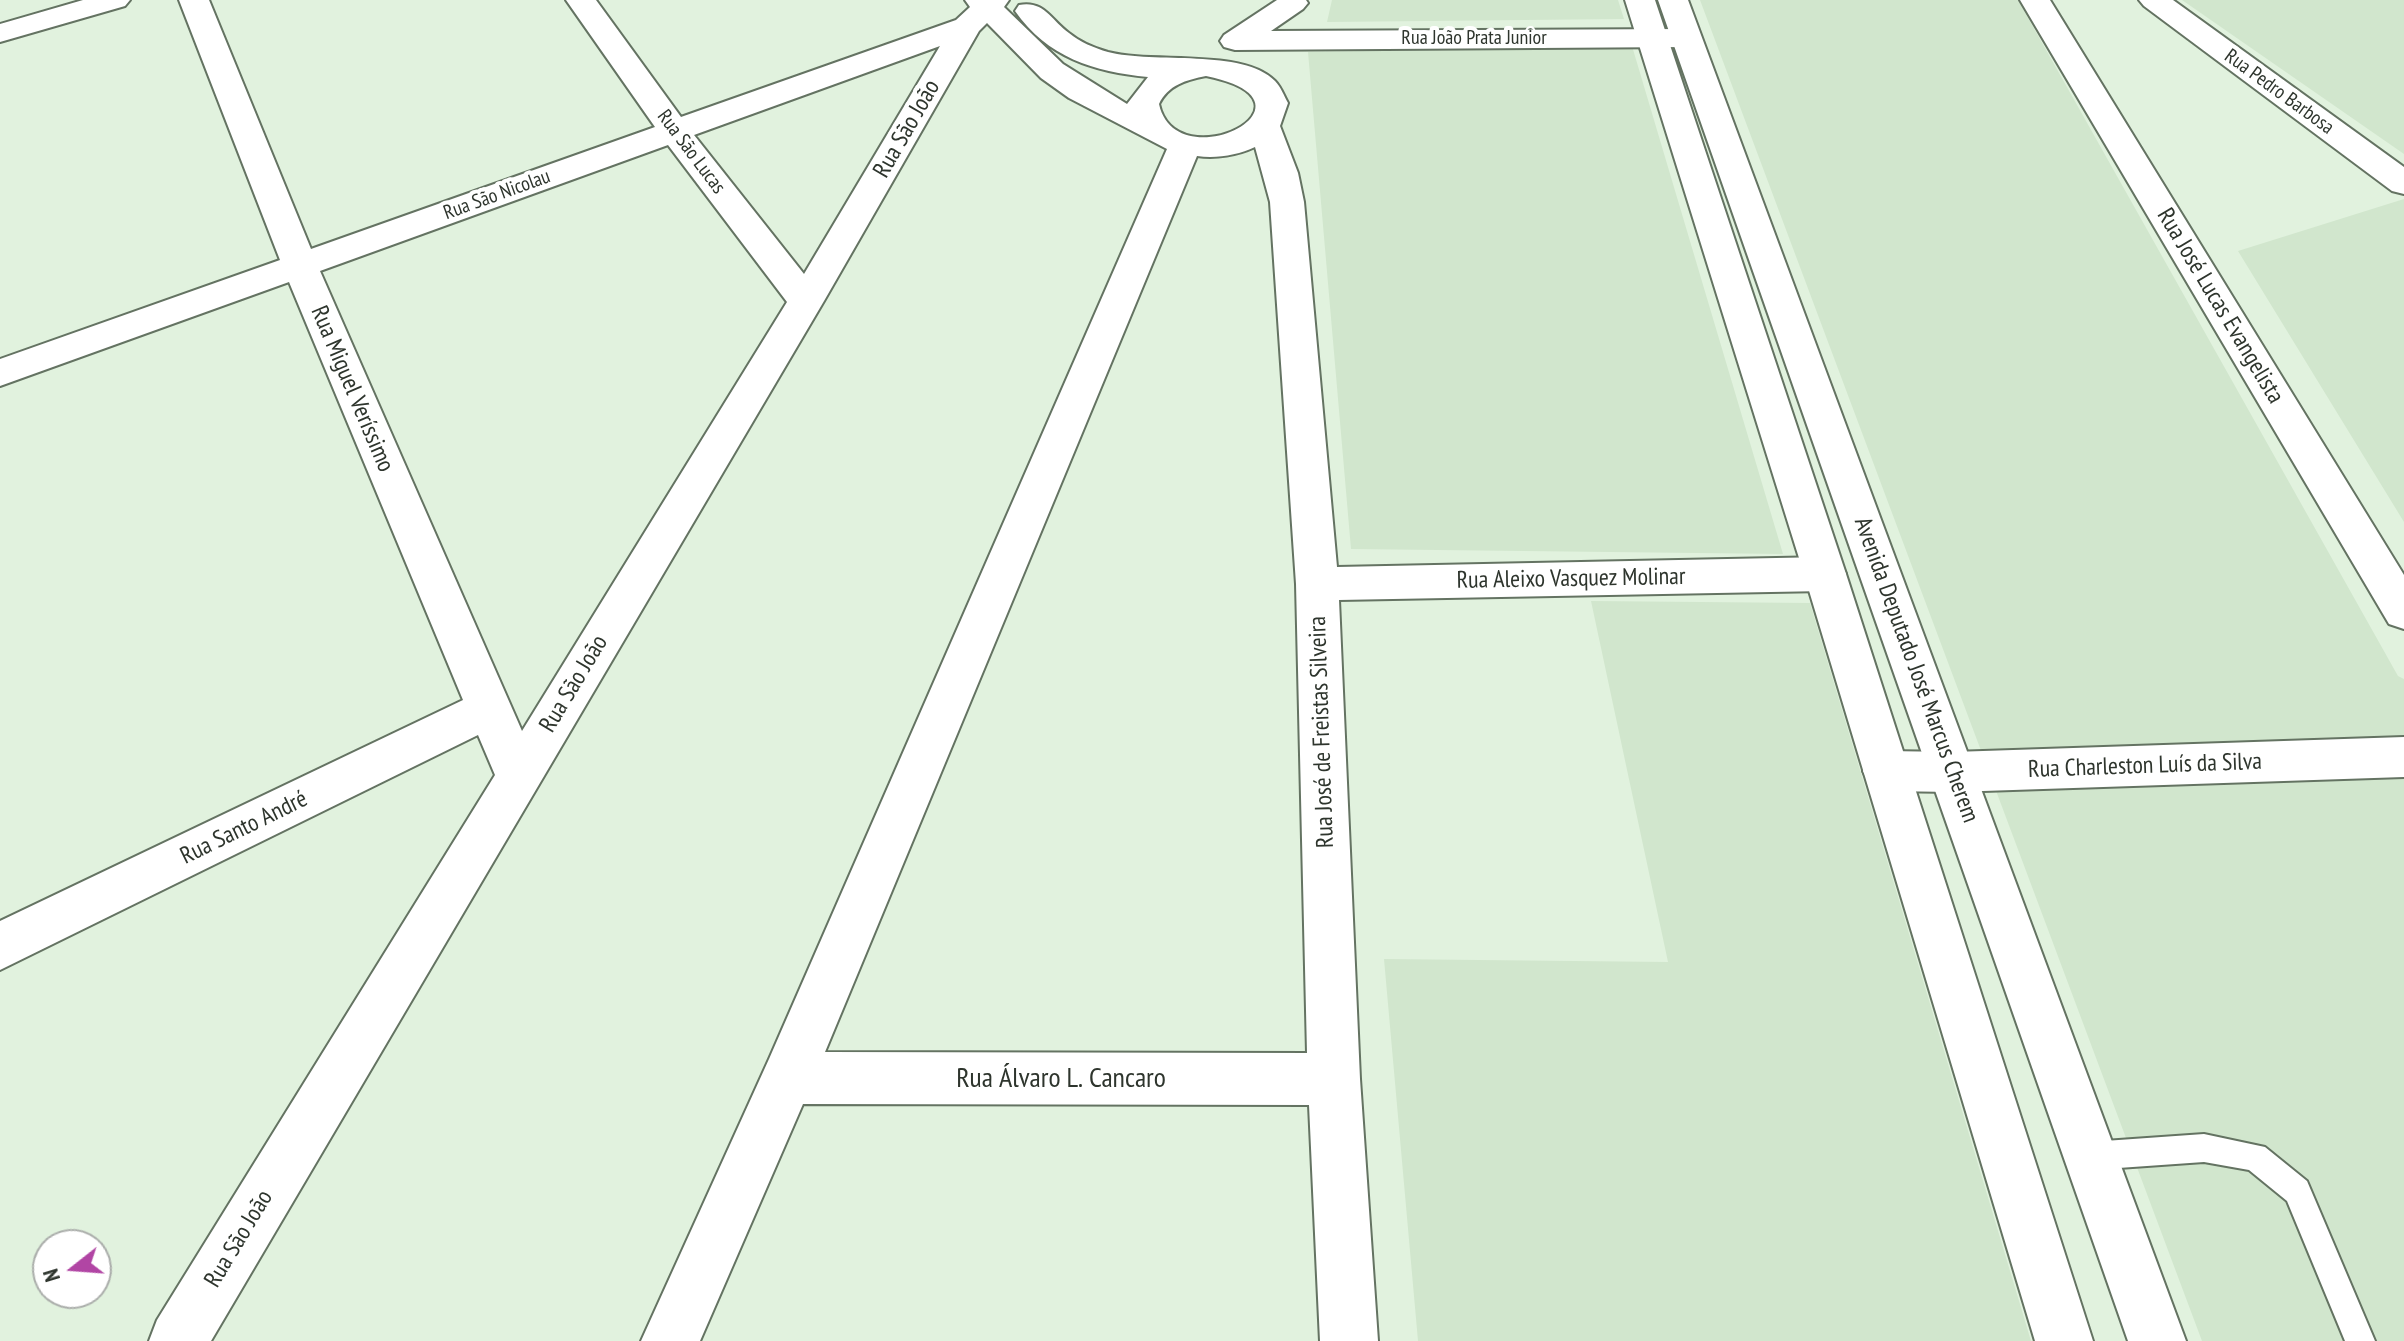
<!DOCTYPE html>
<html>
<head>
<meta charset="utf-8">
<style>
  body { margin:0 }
  #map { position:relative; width:2404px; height:1341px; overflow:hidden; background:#e1f2de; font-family:"PT Sans Narrow",sans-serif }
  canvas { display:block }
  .north { position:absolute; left:32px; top:1229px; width:80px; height:80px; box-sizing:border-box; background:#fff; border:2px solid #abaeab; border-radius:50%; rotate:253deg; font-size:22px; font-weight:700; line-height:32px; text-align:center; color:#2e352d }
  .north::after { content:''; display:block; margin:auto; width:28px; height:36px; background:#b145a4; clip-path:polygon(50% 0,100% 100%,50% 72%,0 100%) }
</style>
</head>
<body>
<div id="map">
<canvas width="2404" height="1341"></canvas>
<div class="north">N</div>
</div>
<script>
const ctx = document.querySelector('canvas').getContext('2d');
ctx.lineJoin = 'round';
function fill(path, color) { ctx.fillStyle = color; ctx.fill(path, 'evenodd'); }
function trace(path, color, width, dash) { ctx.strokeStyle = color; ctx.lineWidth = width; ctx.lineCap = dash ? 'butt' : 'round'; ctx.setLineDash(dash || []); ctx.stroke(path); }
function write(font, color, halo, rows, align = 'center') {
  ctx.font = font + ' "PT Sans Narrow",sans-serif'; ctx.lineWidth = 8; ctx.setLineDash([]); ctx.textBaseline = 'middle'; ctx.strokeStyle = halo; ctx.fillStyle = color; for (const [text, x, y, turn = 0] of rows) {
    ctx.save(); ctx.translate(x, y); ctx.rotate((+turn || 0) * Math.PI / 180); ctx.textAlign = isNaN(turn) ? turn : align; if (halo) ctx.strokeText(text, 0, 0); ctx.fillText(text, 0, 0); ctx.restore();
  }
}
const built = new Path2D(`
  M1332,0H1618L1624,19L1327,22Z
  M1700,0H2018L2398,676L2404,679V1341H2202Z
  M2182,0H2404V154Z
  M1632,46L1783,554L1351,549L1308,52Z
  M2404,199V522L2238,251Z
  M1591,601L1810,603L2031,1341H1418L1384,959L1668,962Z`);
const lane = new Path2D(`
  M2204,1134L2265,1147L2307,1181L2375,1341H2345L2287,1201L2249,1170L2204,1162L2090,1170L2080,1166L2076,1156L2080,1146L2090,1142Z`);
const street = new Path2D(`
  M83,0H130L125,6L0,42V24Z
  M179,0H209L311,249L655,127L566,0H596L681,117L956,20L970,7L965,0H1009L1004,7L1063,64L1127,104L1148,77C1094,72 1047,57 1015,11L1019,5C1044,0 1051,20 1069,33C1080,42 1094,48 1108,52C1154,64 1243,48 1275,81C1281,87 1284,96 1288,103L1280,126L1298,173L1304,202L1337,567L1825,557L1840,562L1846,574L1840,586L1825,591L1339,600L1360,1079L1378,1341H1320L1309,1105L803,1104L700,1341H641L769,1059L1167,149L1069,98L1041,78L987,23L979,31L824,301L211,1341H149L157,1320L495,775L478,735L0,970V921L463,700L289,282L0,386V359L280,260ZM940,46L804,274L694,135ZM1206,76C1334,102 1176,182 1159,104C1168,85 1186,80 1206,76ZM668,145L787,302L522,731L320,271ZM1255,147L1270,202L1296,584L1307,1053L825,1052L1197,156C1216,159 1238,155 1255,147Z
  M1277,0H1306L1308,3L1303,9L1271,31L1686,29L1697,32L1701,38L1697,44L1686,47L1235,50L1224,47L1220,41L1224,35Z
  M2020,0H2050L2404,575V629L2389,624Z
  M2139,0H2173L2404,167V194L2392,191L2144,6Z
  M2404,737V777L1953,792L1886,791L1870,785L1863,771L1870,757L1886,751L1953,752Z`);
const secondary = new Path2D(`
  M1625,0H1655L1846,574L2093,1341H2035L1804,574Z
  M1658,0H1688L2186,1341H2128Z`);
const farStreetnames = [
  ["Rua João Prata Junior",1474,38],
  ["Rua Pedro Barbosa",2279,92,36],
  ["Rua São Lucas",691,152,53],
  ["Rua São Nicolau",497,195,-20]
];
const streetNames = [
  ["Rua São João",907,129,-60],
  ["Rua José Lucas Evangelista",2220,306,59],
  ["Rua Miguel Veríssimo",352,389,67],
  ["Rua Aleixo Vasquez Molinar",1571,579,-1],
  ["Avenida Deputado José Marcus Cherem",1916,670,70],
  ["Rua São João",574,684,-59],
  ["Rua José de Freistas Silveira",1322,732,-92],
  ["Rua Charleston Luís da Silva",2145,766,-2],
  ["Rua Santo André",244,828,-26],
  ["Rua São João",239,1239,-59]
];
const nearStreetnames = [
  ["Rua Álvaro L. Cancaro",1061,1079]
];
fill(built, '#d1e6cd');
trace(lane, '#647362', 4);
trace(street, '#647362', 4);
trace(secondary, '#647362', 4);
fill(lane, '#fff');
fill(street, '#fff');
fill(secondary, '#fff');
write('20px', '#2e352d', '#fff', farStreetnames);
write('24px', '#2e352d', '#fff', streetNames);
write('28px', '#2e352d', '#fff', nearStreetnames);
</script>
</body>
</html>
